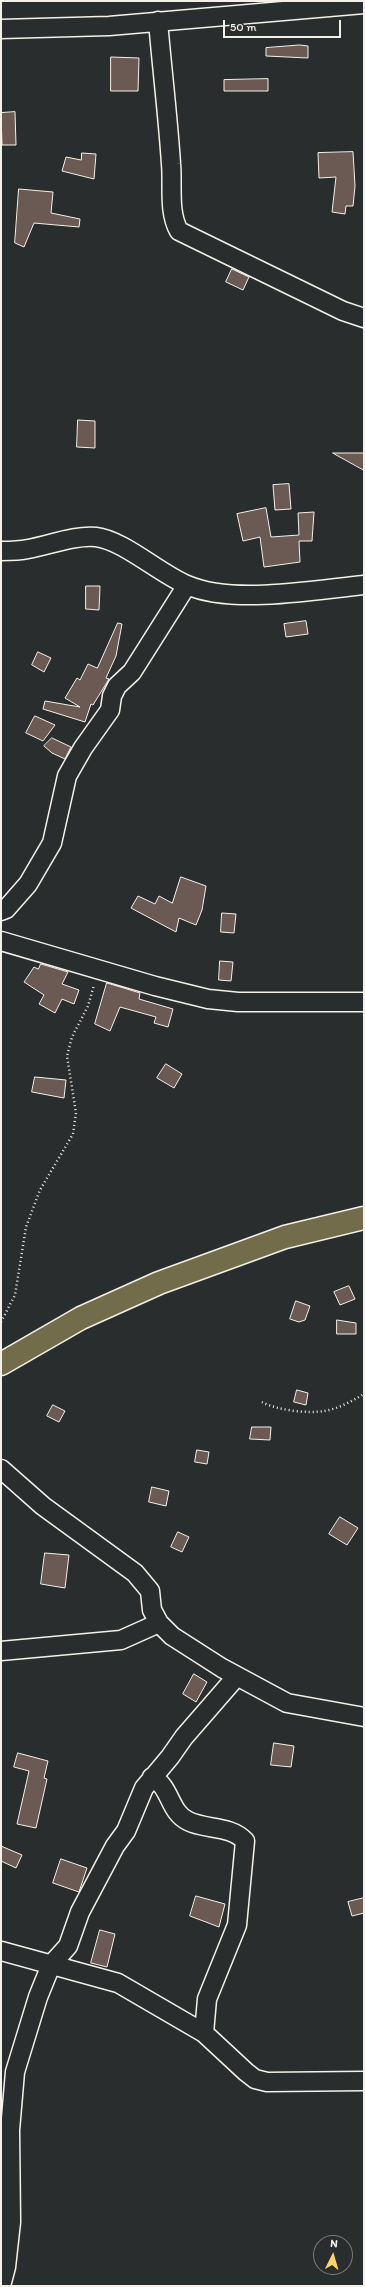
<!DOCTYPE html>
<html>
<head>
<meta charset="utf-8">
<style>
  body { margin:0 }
  #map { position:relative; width:365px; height:2287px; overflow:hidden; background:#2a2d2e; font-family:Itim,sans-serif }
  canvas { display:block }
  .frame { position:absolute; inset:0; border:2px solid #f4f1e8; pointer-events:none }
  .north { position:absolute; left:313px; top:2235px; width:40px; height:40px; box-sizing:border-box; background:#2a2d2e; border:1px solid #7b7b78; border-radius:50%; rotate:5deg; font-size:11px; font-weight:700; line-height:16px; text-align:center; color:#f4f1e8 }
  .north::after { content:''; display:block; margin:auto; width:14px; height:18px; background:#ffd166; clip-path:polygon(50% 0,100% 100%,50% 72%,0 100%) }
  .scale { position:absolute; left:223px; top:20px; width:118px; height:18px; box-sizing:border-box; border:2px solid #f4f1e8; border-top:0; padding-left:5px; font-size:12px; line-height:14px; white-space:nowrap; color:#f4f1e8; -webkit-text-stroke:3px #2a2d2e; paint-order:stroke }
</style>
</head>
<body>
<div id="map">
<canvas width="365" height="2287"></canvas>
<div class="frame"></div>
<div class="north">N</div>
<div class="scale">50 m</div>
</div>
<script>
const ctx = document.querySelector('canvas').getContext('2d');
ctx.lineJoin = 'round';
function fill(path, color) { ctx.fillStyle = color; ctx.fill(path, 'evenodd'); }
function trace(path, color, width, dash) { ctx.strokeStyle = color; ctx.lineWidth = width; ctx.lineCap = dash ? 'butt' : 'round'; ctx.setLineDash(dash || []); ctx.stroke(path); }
const building = new Path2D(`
  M300,45L308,46V58L266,56V48Z
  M111,57L139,58L138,91H111Z
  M268,79V91H224V80Z
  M15,112L16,145H2L1,113Z
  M353,152L355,186L353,206H346L345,214L332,212L336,177L319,178L318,153Z
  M82,153L96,154L94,179L62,171L66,157L81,160Z
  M19,189L53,192L51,213L80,219L79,227L34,223L24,247L15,243Z
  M232,269L249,277L243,290L226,282Z
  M78,420L95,421V448L77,447Z
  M333,453H364V470Z
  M289,484L291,509L275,510L273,485Z
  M266,508L271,537L299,535L298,513L314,512L312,541H299L300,562L264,567L260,537L243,541L237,514Z
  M86,586H100L99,610L86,609Z
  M306,621L308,634L286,637L284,624Z
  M118,623L122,624L116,656L106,678L109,679L93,705L91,704L85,722L43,709L45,701L80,707L65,698L77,678L80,680L88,664L97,668Z
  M38,652L51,658L44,672L32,665Z
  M35,716L55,725L43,741L26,733Z
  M52,738L71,747L65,759L52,753L44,746Z
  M181,877L206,886L202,910L196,925L179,918L176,932L131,908L138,896L155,904L159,896L172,903Z
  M222,913L236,914L234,933L221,932Z
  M220,961L233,962L231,981L219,980Z
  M41,964L68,972L62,984L79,990L74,1004L62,999L55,1013L39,1004L44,995L24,982L34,967L38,969Z
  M107,983L140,993L139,999L173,1009L168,1027L154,1023L156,1017L120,1007L110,1031L95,1024Z
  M166,1064L182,1074L174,1088L157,1078Z
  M35,1077L66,1080L64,1098L32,1092Z
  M349,1286L355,1299L340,1305L334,1292Z
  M296,1301L310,1306L305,1320L299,1322L290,1319Z
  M337,1320L356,1323V1334H337Z
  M297,1390L308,1393L306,1405L294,1402Z
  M53,1405L65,1411L59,1422L47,1416Z
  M252,1427H271L270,1440L250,1439Z
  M197,1450L209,1452L207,1464L195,1462Z
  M152,1487L169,1491L166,1506L149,1502Z
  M340,1517L358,1528L347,1545L329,1534Z
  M178,1532L189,1537L182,1552L171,1547Z
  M45,1553L69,1555L65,1588L41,1584Z
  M194,1674L207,1682L196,1702L183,1694Z
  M274,1743L294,1746L291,1767L271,1765Z
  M18,1753L48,1761L44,1778L47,1779L36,1828L17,1824L29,1771L14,1767Z
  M1,1846L22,1855L16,1868L1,1861Z
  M61,1859L87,1868L79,1892L53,1883Z
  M196,1896L225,1904L219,1927L190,1916Z
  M364,1898V1913L352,1916L348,1902Z
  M100,1930L115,1934L107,1967L91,1963Z`);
const path = new Path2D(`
  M1,1322L15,1295L26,1227L40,1190L73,1134L76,1113L67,1056L72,1037L88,1006L94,985
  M262,1402C276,1410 308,1414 324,1411C338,1409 352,1401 364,1394`);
const street = new Path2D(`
  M158,21C162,69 168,117 171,164C173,185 168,212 179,231L343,311L364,318
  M1,29L109,26L364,4
  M1,551C10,551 19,551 28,549C50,545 75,535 96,537C123,540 160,574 187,585C233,605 313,590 364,585
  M1,911L6,909L28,884L52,843L67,776L83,748L110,710L112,696L117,686L132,672L187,585
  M1,941L155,986L208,999L238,1002H364
  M1,1469L43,1506L135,1573L150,1591L152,1610L159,1623L172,1636L222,1668L287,1703L364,1717
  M1,1651L121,1640L159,1623
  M152,1777C171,1787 169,1812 188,1821C206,1830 230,1825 245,1841L237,1925L207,1999L204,2033
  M1,1951L118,1983L204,2033L246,2072L255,2079L267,2082L364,2081
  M1,2286L6,2267L11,2222L10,2130L15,2072L38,1997L51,1965L68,1946L80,1912L115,1846L126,1831L144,1788L170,1757L184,1737L237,1676`);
const highway = new Path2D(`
  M1,1364L81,1318L159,1283L285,1237L364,1218`);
fill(building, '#6a5a53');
trace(building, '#f4f1e8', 1);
trace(street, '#f4f1e8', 21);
trace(highway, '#f4f1e8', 25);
trace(path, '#f4f1e8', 2.5, [1, 3]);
trace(street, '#2a2d2e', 18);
trace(highway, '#726c4b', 22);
</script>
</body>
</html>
